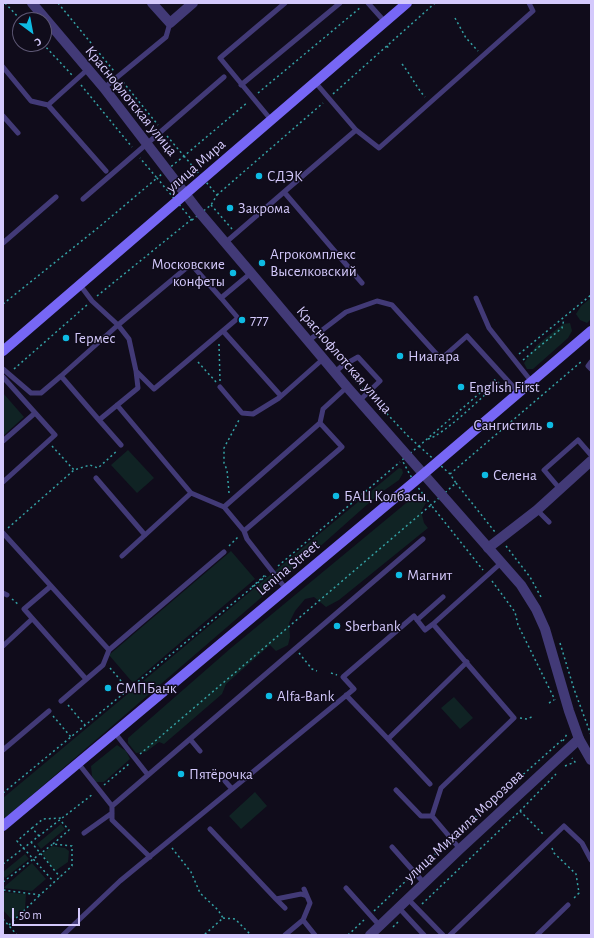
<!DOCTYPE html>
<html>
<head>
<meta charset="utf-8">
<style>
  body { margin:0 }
  #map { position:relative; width:594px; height:938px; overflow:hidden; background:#100c1b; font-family:"Alegreya Sans",sans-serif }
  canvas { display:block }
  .frame { position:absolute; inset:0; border:4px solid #d4c9fc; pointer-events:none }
  .north { position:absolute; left:12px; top:12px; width:40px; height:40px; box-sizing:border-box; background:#100c1b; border:1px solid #5e5875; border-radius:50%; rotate:148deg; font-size:11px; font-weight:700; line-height:16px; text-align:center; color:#d4c9fc }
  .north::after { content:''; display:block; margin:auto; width:14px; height:18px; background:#0ebbe3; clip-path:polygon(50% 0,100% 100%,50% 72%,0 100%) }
  .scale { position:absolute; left:12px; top:908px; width:68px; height:18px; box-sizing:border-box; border:2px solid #d4c9fc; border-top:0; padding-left:5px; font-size:12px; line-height:14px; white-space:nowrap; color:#d4c9fc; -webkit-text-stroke:3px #100c1b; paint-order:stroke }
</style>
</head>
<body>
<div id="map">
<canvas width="594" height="938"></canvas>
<div class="frame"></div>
<div class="north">С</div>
<div class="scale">50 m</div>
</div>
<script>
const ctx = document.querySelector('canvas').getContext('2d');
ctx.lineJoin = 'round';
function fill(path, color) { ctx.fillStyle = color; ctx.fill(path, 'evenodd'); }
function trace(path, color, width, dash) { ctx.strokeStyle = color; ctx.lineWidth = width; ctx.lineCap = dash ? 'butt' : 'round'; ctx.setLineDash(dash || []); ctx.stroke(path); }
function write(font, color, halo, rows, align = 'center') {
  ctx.font = font + ' "Alegreya Sans",sans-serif'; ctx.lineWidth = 3; ctx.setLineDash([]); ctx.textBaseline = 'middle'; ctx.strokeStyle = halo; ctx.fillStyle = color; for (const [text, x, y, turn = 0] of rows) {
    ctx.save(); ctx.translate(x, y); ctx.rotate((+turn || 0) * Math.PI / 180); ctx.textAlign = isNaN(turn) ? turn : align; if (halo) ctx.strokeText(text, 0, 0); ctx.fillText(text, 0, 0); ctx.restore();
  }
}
const green = new Path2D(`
  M591,298V319L587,323L580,320L576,314L581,306Z
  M570,323L572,331L568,338L533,369H527L524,363L537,345L563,324Z
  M3,393L24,417L3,436Z
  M128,450L154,478L137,493L111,465Z
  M399,468L402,469L403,473L399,480L379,494L306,559L3,820V798L294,555Z
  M417,494L422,497L426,503L421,511L424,523L428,528L339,600L326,607L314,597L305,599L295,611L289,623L290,637L288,645L276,651L270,645L226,684L222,694L164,744L159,742L146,752L136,753L128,743V738L231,648Z
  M231,551L255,579L133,683L109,655Z
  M454,697L473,718L460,729L441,708Z
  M117,745L126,751L130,759L104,782H95L92,776L91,766Z
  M255,792L267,806L241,829L229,816Z
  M61,824L65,829L41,849L37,844Z
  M52,846L65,848L69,851L68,862L55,871L42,854Z
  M25,854L29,859L5,878L3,875V872Z
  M32,863L46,879L32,891L3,888Z
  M3,892L26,894L25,909L12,920L3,910Z`);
const path = new Path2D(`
  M5,3L21,20
  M58,3L114,71
  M455,18L466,38L478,51
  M43,44L72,75
  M387,46L390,50
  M402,64C411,75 416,87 425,97
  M123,82L158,125
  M81,85L132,147
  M258,93L361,7
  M333,94L435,3
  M167,136L184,156L248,102
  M184,156L217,195L211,205L192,220L157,178Z
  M217,195L323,103
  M211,205L232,229
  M97,296L192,219
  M3,304L99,227L157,178L140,158
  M219,344L220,381
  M519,354L591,295
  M523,360L562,328L564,319
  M198,362L216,382
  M14,369L87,305
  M352,377L363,389
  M373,399L408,436L419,446L496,379
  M428,439C444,435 484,395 499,382
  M52,446L74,470
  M419,446L450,474L456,483L431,505L414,482L402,460Z
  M450,474L582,361
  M456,483L495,532
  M229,493L227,470L224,463V448L239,420
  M8,528L74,470L90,465L98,468L118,450
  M229,546L239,536
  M506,546L530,577L541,597
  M278,566L400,462
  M492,581L515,612L518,625L555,700
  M252,587L265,575
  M12,599L19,605
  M560,643L574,689L591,735
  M299,653L312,669L317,671
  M110,668L128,689
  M331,673L337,675
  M549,703L554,700
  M68,705L85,725
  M53,716L71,737
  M520,718L527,719L534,716
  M563,741L567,734
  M140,754L431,505L483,570
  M565,766L575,762L572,758
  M104,785L130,763
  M3,793L266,576
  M520,811L544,835
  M32,828L43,819L63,818
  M456,834L562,740
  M39,836L32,828L17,841L54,882
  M31,842L60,877
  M53,844L69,830L60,820
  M172,848L191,872L200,893L218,910L223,918L204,935
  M552,848L554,853L576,874L579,893L572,900
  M3,864L93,794
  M420,868L446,844
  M3,882L53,844L72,846V866L40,895L3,890
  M422,904L520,811L556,774
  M374,911L409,878
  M223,918L235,919L251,935
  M3,919L17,935
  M9,925L40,895
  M393,927L400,920
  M348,935L364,920`);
const service = new Path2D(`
  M368,3L385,22
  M3,67L31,101L48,105
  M87,70L48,105L106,171
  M315,82L356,130L379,148L533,11L529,3
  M241,85L340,3
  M104,88L166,37L170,23
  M3,116L18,133
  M272,121L220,58L285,3
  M284,192L356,130
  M83,199L224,77
  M3,243L56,197
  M225,243L284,192L362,283
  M80,285L92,301L118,325L191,264L221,298L251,273
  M476,298L489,328L531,381
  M223,331L281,396
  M308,341L346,312L377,301L392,305L441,359L467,336L518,392
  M591,362L588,366L591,369
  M3,369L31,393H41L61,376L99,420L138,388L136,371
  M335,372L342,366L358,357L380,381L359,401
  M61,376L118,325L129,339L136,371L154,389L238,318L221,298
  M3,377L55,435L3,482
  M220,387L242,413L253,414L279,398L323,359
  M117,405L191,493L224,507
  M99,420L121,445
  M3,441L35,413
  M96,478L145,535
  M560,489L544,470L578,440L591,455
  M537,510L549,522
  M244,531L342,447L320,423
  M3,533L109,650L103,665L61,701
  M122,556L191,493
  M51,586L24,609L86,679
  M286,589L247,539L244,531L224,507L320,423L323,409L347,387
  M3,593L7,595
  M417,620L443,597
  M3,646L32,619
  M109,650L224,552
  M346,695L388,739
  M115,733L148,775
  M190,739L200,751
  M3,750L49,711
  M78,763L112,806V820L150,857
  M225,781L232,789
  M430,784L388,739L467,662
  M396,790L421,816H432L460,849
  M112,806L423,539
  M432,816L441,788L514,718L433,624L501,563
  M210,829L276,899L301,894L307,896
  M84,833L112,813
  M392,847L424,883
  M346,888L380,926
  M276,899L285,908
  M408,899L443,935
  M399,908L424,935
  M303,920L310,903L304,889
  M63,935L120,881L354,689L343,677L414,616L425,630L433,624
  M285,935L303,920L315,935
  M450,935L564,826L582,843L591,860
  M537,935L568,905`);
const minor = new Path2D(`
  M152,3L170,23L193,3
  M488,548L537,510L591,461
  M370,935L460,849L579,739`);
const tertiary = new Path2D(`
  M32,3L104,88L200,213L251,273L347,387L521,585L536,609L545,629L569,711L579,739L591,760`);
const secondary = new Path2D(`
  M3,351L407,3
  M3,826L414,482L591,331`);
const markers = [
  [259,176,4,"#0ebbe3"],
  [230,208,4,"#0ebbe3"],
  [262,263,4,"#0ebbe3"],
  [233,273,4,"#0ebbe3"],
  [242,320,4,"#0ebbe3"],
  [66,338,4,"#0ebbe3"],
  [400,356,4,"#0ebbe3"],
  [461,387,4,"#0ebbe3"],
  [550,425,4,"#0ebbe3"],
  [485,475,4,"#0ebbe3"],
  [336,496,4,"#0ebbe3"],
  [399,575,4,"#0ebbe3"],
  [337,626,4,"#0ebbe3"],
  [108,688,4,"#0ebbe3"],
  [269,696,4,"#0ebbe3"],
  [181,774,4,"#0ebbe3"]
];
const streetNames = [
  ["Краснофлотская улица",131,101,51],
  ["улица Мира",196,166,-41],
  ["Краснофлотская улица",344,360,49],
  ["Lenina Street",288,568,-40],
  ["улица Михаила Морозова",464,826,-43]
];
const poiNames = [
  ["СДЭК",267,176],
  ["Закрома",238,208],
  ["Агрокомплекс",270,254],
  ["Выселковский",270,271],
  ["Московские",225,264,"right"],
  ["конфеты",225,281,"right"],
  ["777",250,320],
  ["Гермес",74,338],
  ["Ниагара",408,356],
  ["English First",469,387],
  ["Сангистиль",542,425,"right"],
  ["Селена",493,475],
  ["БАЦ Колбасы",344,496],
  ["Магнит",407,575],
  ["Sberbank",345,626],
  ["СМПБанк",116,688],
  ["Alfa-Bank",277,696],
  ["Пятёрочка",189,774]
];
fill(green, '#102324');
trace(path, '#34a2a5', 1.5, [2, 3]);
trace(service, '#423a77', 5);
trace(minor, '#423a77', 10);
trace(tertiary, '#423a77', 10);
trace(secondary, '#7767f5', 10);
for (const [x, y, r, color] of markers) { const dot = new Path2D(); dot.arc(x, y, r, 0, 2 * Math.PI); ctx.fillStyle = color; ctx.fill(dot); trace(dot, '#100c1b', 1.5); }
write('15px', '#d4c9fc', '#100c1b', streetNames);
write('15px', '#d4c9fc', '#100c1b', poiNames, 'left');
</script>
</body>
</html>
